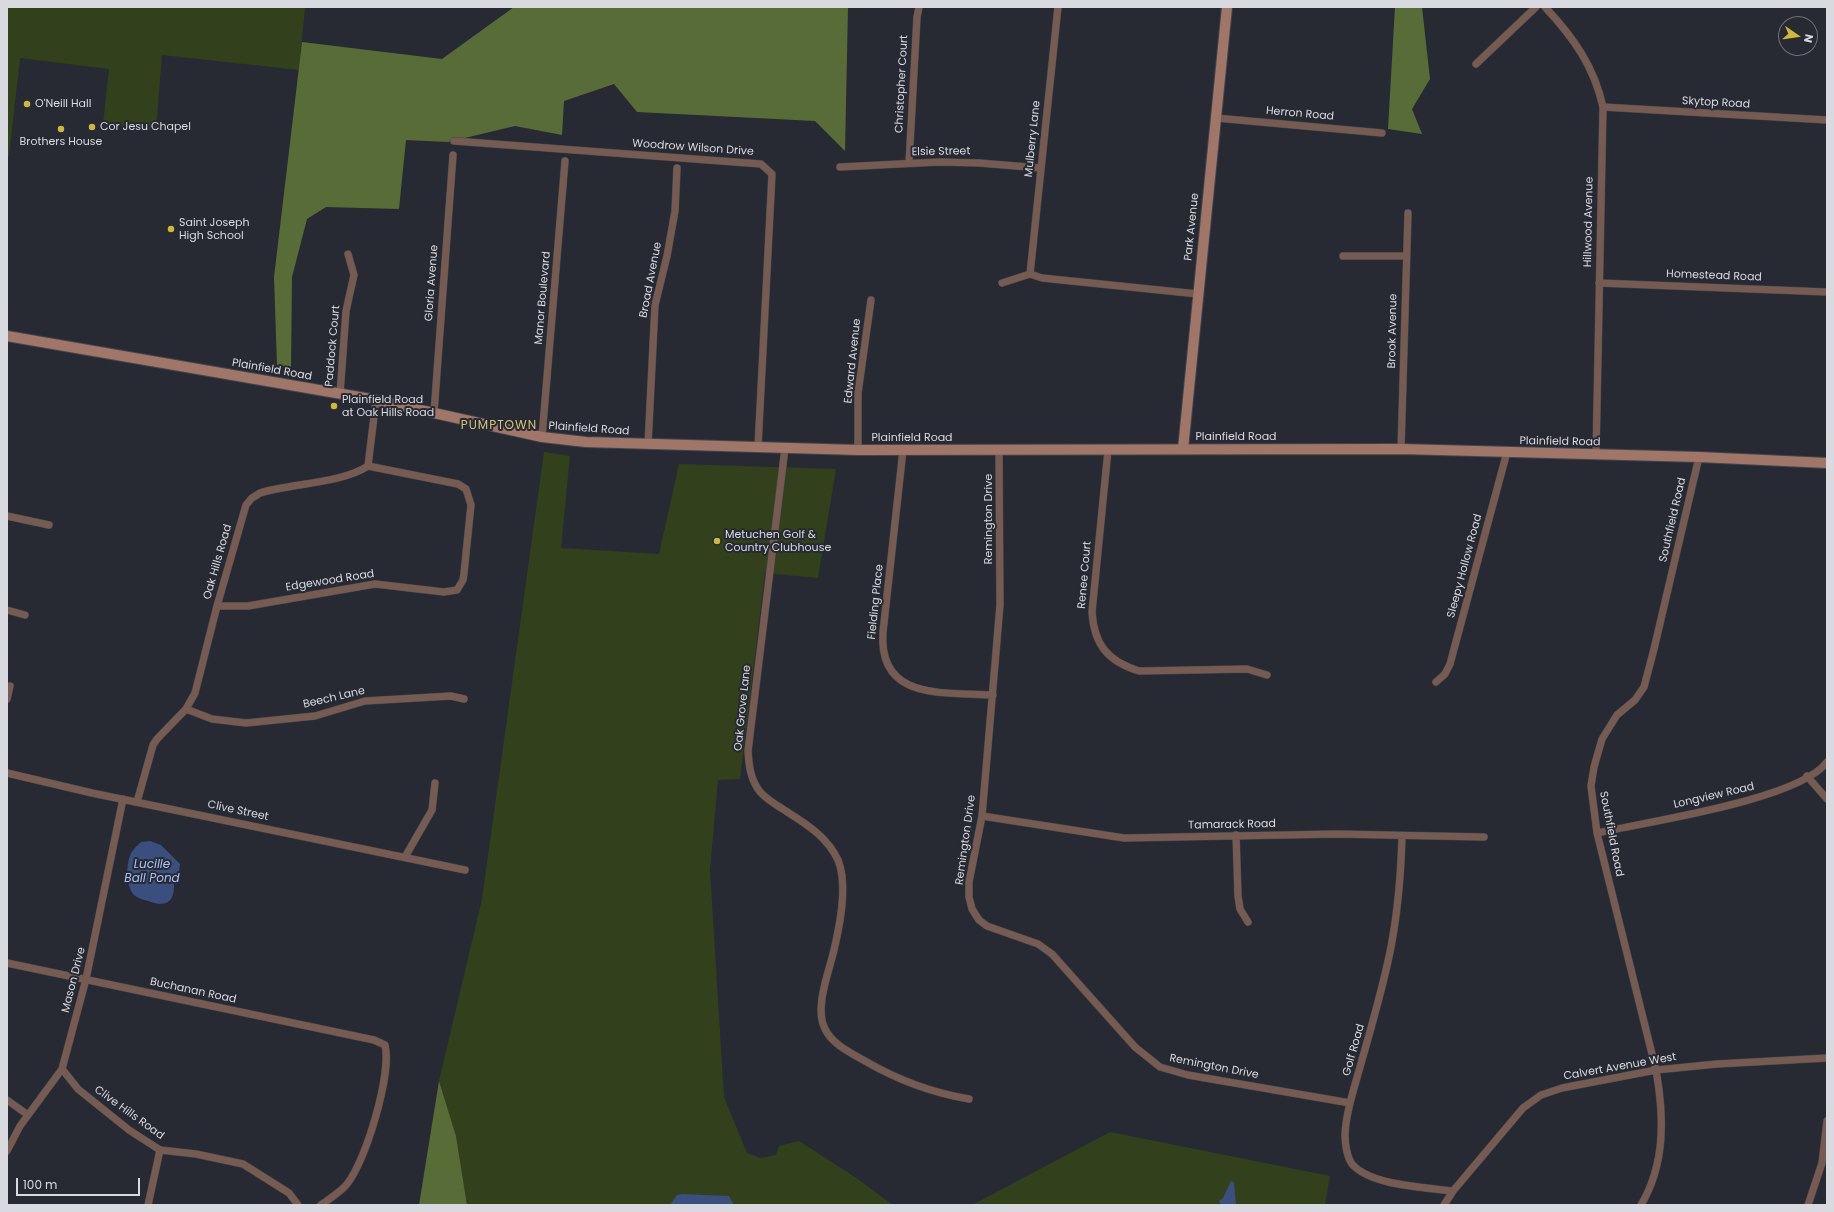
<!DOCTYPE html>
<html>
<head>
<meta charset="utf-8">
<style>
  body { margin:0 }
  #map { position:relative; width:1834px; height:1212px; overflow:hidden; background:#272a32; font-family:Poppins,sans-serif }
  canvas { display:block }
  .frame { position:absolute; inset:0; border:8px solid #d8dadf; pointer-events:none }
  .north { position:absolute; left:1778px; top:16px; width:40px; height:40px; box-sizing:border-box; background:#272a32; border:1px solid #6e7077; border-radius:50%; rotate:103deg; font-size:11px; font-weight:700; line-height:16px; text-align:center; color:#d8dadf }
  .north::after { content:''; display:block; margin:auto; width:14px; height:18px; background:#ccb939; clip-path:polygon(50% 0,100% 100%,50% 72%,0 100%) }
  .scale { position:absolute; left:16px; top:1178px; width:124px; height:18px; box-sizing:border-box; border:2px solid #d8dadf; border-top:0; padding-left:5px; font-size:12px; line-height:14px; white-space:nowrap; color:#d8dadf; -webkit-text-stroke:3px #272a32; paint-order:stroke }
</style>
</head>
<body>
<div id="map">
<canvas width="1834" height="1212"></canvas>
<div class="frame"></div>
<div class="north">N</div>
<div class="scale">100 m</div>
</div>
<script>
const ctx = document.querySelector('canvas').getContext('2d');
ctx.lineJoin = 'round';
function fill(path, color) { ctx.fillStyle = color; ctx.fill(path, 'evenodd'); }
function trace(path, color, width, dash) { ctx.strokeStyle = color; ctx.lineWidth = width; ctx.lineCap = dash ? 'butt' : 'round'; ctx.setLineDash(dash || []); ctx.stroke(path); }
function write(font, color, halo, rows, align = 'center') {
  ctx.font = font + ' Poppins,sans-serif'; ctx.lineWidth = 4; ctx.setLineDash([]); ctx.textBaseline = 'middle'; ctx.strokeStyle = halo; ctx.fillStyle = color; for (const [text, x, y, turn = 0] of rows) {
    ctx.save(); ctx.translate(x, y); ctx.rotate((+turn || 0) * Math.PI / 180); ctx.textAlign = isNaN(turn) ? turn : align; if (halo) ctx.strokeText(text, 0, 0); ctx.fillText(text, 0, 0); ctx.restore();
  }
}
const green = new Path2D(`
  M7,7H305L299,70L162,55L156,130L103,124L109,69L20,58L9,156H7Z
  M544,452L570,456L561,548L659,554L679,464L836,469L818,578L765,573L740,779L718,780L710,870L724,1097L747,1153L761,1158L776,1155L779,1146L799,1141L855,1177L893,1205H467L456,1136L439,1081L482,899Z
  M1110,1132L1330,1176L1325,1205H972Z`);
const forest = new Path2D(`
  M514,7H848L845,151L815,121L637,112L614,84L564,101L562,135L515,126L448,142L406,140L399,209L326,207L307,219L292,277L291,367L277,365L274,277L302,42L442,59Z
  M1395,7H1422L1430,79L1412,109L1422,134L1388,129Z
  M439,1081L456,1136L467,1205H419Z`);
const water = new Path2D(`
  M150,841L161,845L180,864L178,880L174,882C175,902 167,908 148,901C144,900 137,898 134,895C126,886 126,866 130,856C132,850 137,846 141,842Z
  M1231,1181L1234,1182L1236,1205H1221L1219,1201L1223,1198Z
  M682,1194L729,1196L734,1205H670L677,1195Z`);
const street = new Path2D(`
  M1058,7L1030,274L1042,278L1198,294
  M1545,7C1573,37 1594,66 1603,107L1596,455
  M1476,64L1536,7
  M1603,107L1827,120
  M1216,118L1382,133
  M454,141L761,164L772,174L758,447
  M909,163L917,17L919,7
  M840,167L939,162L979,163L1041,168
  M1343,256H1406
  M1002,283L1030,274
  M1599,283L1827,292
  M340,394L346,311L354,275L348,254
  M434,413L453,155
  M542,437L565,161
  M648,445L655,305L667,256L675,211L677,168
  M785,448L748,751C749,765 750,777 758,789C762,796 772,802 778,806C801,821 826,834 838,860C848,884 840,925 834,950C829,972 814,1008 825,1029C832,1044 851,1053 865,1061C896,1079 933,1093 969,1099
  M1401,449L1408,213
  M858,450V393L871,300
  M903,450L883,632C878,701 944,692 993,695
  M999,450L1000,605L982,816L969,882V897L972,909L979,920L987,926L1038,944L1052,954L1135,1047L1160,1067L1188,1075L1350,1103
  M1108,450L1092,612C1094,644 1107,661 1139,671L1247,669L1267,675
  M7,516L49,525
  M217,606H248L375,584L444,592L457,590L463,580L464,573L471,505L466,489L458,484L368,466
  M7,610L25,615
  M1436,682L1445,674L1450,664L1507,452
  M7,699L10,686
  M186,709L212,719L246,723L315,716L365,701L451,696L464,699
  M7,773L92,793L465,870
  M1807,776L1827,799
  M137,802L153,745L157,739L186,709L195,693L217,606L246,505L252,498L260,493C293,483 340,484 368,466L376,400
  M982,816L1124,838L1337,834L1484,837
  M1597,833C1646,822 1799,800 1827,762
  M1236,835L1238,896L1240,909L1248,922
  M1402,836C1401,873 1398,910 1391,947C1383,988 1371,1028 1360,1067C1354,1089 1346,1112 1345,1135C1345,1144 1347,1157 1352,1164C1371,1186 1425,1187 1453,1191
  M405,857L432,810L435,783
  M7,963L374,1040L385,1045C392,1073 366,1161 347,1184C341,1192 330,1198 321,1205
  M62,1069L78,1089L129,1130L160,1150L196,1154L243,1164L289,1193L298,1205
  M7,1100L28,1115
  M7,1151L20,1126L62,1069L86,979L123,799
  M148,1205L160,1150
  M1444,1205L1453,1191L1523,1108L1541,1095L1562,1088L1656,1070L1717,1064L1827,1058
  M1641,1205C1666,1163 1664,1115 1656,1070L1597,833L1591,786L1594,767L1602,739L1617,715L1635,700L1644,687L1654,649L1699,457
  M1808,1205L1822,1163L1827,1121`);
const secondary = new Path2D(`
  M7,336L371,399L542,437L586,442L858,450L1401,449L1699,457L1827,463
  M1183,449L1227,7`);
const markers = [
  [27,104,4,"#ccb939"],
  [92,127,4,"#ccb939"],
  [61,129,4,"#ccb939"],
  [171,229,4,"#ccb939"],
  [334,406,4,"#ccb939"],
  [717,541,4,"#ccb939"]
];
const streetNames = [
  ["Christopher Court",902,84,-87],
  ["Skytop Road",1716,103,3],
  ["Herron Road",1300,114,5],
  ["Mulberry Lane",1033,139,-84],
  ["Woodrow Wilson Drive",693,148,4],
  ["Elsie Street",941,152,-1],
  ["Hillwood Avenue",1589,222,-89],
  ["Park Avenue",1192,227,-84],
  ["Homestead Road",1714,276,2],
  ["Broad Avenue",651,280,-79],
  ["Gloria Avenue",432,283,-86],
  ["Manor Boulevard",543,298,-85],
  ["Brook Avenue",1393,331,-89],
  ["Paddock Court",333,346,-85],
  ["Edward Avenue",853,361,-84],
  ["Plainfield Road",272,370,10],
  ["Plainfield Road",589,429,4],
  ["Plainfield Road",1236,437],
  ["Plainfield Road",912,438],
  ["Plainfield Road",1560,442,1],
  ["Remington Drive",989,519,-90],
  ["Southfield Road",1673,520,-77],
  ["Oak Hills Road",218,562,-74],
  ["Sleepy Hollow Road",1465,566,-75],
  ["Renee Court",1085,575,-85],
  ["Edgewood Road",330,581,-9],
  ["Fielding Place",876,602,-84],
  ["Beech Lane",334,698,-13],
  ["Oak Grove Lane",743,708,-84],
  ["Longview Road",1714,796,-13],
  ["Clive Street",238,811,12],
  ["Tamarack Road",1232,825,-1],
  ["Southfield Road",1611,834,79],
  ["Remington Drive",966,840,-82],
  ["Mason Drive",74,980,-76],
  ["Buchanan Road",193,991,12],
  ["Golf Road",1354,1050,-74],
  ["Remington Drive",1214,1067,11],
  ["Calvert Avenue West",1620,1067,-10],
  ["Clive Hills Road",129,1113,36]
];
const poiNames = [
  ["O'Neill Hall",35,104],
  ["Cor Jesu Chapel",100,127],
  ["Brothers House",61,142,"center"],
  ["Saint Joseph",179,223],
  ["High School",179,236],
  ["Plainfield Road",342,400],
  ["at Oak Hills Road",342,413],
  ["Metuchen Golf &",725,535],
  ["Country Clubhouse",725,548]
];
const neighbourhoodNames = [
  ["PUMPTOWN",499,426]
];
const waterNames = [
  ["Lucille",152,865],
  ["Ball Pond",152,879]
];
fill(green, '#32401c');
fill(forest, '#586c37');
fill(water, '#3a4f7d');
trace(street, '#43464e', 8);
trace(secondary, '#43464e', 12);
trace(street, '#755b52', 7);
trace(secondary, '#9f7668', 10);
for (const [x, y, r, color] of markers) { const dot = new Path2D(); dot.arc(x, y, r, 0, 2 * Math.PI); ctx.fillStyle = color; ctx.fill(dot); trace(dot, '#272a32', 1.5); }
write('11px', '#d8dadf', '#272a32', streetNames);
write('11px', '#d8dadf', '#272a32', poiNames, 'left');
ctx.letterSpacing = '1px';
write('12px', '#d1c577', '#272a32', neighbourhoodNames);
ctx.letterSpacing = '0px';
write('italic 12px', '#a6c2fd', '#272a32', waterNames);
</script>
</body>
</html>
